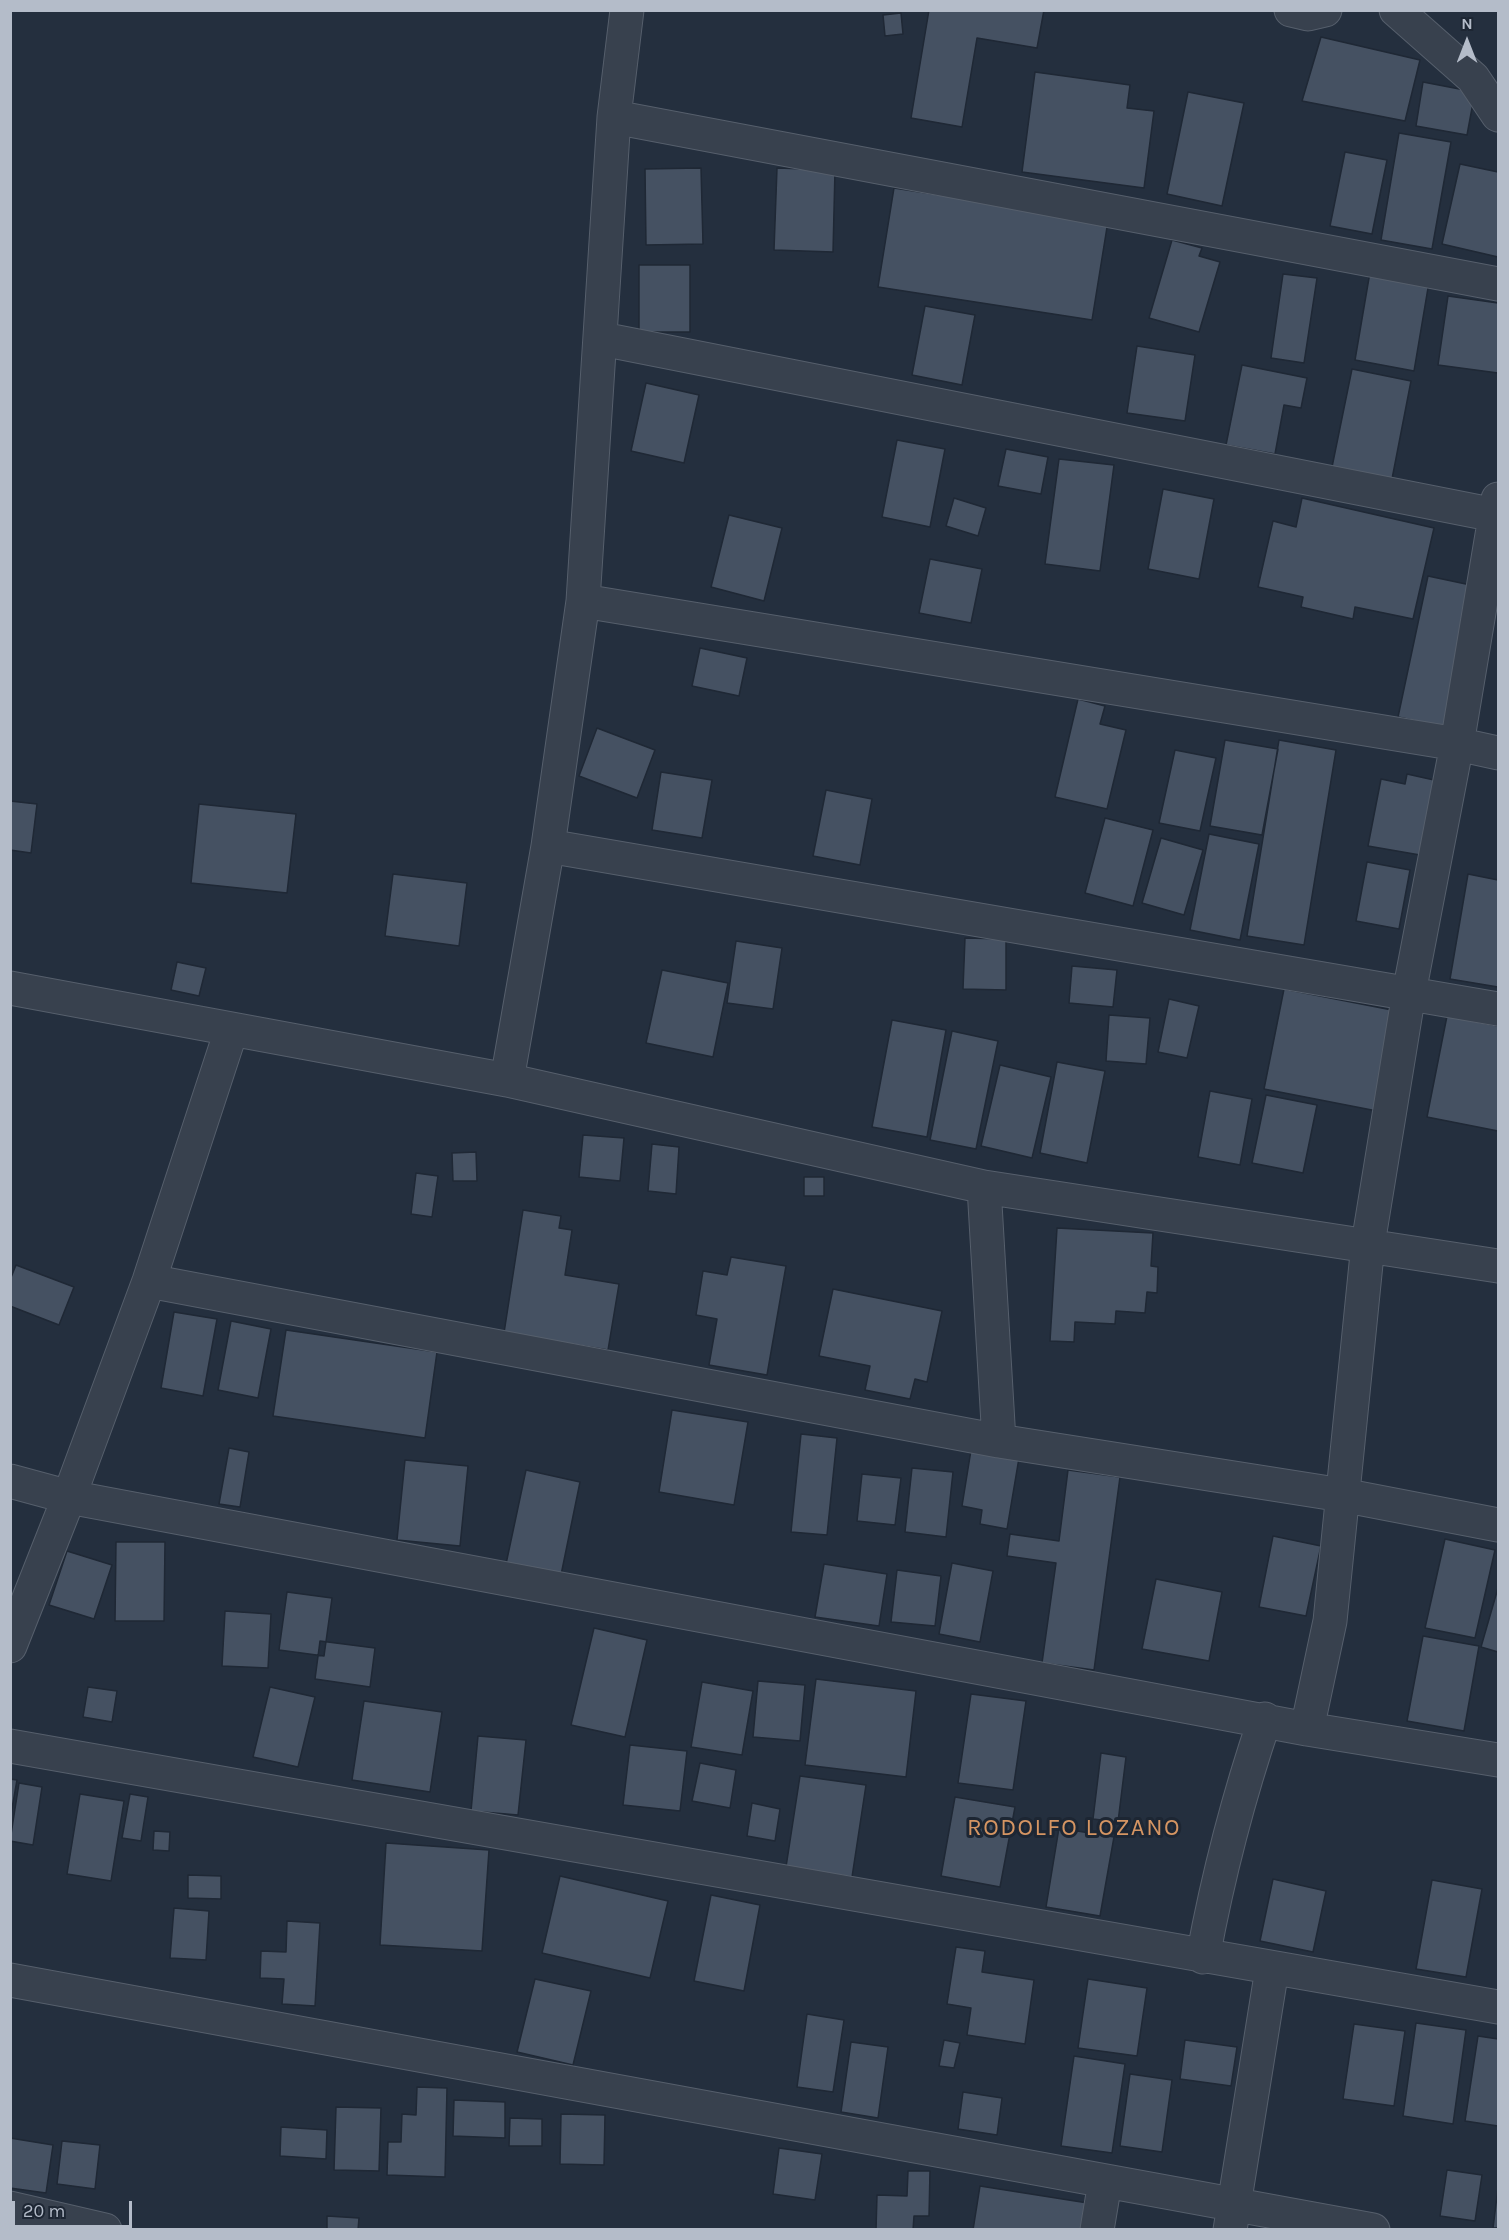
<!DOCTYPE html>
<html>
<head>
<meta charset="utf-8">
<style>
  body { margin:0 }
  #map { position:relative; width:1509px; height:2240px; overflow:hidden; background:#242f3e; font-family:Karla,sans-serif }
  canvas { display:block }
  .frame { position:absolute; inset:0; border:12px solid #b4bcc9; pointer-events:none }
  .north { position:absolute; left:1437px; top:12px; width:60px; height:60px; -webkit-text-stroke:4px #1d2633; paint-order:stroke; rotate:0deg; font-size:16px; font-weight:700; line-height:24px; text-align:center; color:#b4bcc9 }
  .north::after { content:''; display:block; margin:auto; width:21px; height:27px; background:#b4bcc9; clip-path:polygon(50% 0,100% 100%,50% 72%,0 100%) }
  .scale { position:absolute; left:12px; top:2201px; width:120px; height:27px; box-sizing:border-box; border:3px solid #b4bcc9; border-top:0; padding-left:8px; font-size:18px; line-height:21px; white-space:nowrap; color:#b4bcc9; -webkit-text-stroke:4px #1d2633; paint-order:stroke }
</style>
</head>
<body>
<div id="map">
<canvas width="1509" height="2240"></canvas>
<div class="frame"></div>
<div class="north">N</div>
<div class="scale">20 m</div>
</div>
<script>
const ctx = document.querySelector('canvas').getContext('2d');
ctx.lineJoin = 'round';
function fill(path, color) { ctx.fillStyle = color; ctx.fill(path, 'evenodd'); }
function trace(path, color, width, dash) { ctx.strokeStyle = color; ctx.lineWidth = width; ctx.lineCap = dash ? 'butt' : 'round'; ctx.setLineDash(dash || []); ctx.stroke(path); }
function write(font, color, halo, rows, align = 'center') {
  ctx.font = font + ' Karla,sans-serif'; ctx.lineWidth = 6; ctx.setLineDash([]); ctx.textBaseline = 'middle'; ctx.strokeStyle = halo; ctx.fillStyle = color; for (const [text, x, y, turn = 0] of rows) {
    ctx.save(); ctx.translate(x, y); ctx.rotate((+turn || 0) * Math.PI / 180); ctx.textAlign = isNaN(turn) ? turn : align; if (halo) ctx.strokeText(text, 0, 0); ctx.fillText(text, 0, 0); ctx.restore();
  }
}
const building = new Path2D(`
  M929,10H1044L1037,48L977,38L962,127L911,118Z
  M901,13L903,34L885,36L883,15Z
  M1321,37L1420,60L1405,121L1302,101Z
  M1035,72L1130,85L1127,108L1154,111L1144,188L1022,172Z
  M1423,82L1475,92L1467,135L1416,126Z
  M1188,92L1244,103L1222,206L1167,194Z
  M1399,133L1451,142L1432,249L1381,240Z
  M1345,152L1387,160L1372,234L1330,226Z
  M1460,164L1498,172V257L1442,244Z
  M701,168L703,244L646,245L645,169Z
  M777,168L835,170L833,252L774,250Z
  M894,188L1108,221L1092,320L878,287Z
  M1172,240L1202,248L1199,256L1220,262L1199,332L1149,318Z
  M639,265H690V332H639Z
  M1370,272L1429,282L1414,371L1355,360Z
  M1283,274L1317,278L1304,363L1271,358Z
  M1448,296L1498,303V373L1438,365Z
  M925,306L975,315L962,385L912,375Z
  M1137,346L1195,355L1185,421L1127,413Z
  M1242,365L1307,378L1301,408L1284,405L1275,454L1226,445Z
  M1352,369L1411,381L1392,479L1332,467Z
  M646,383L699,395L684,463L631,451Z
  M897,440L945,449L930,527L882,517Z
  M1006,449L1048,457L1041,494L998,486Z
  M1059,459L1114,465L1100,571L1045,564Z
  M1163,489L1214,499L1199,579L1148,569Z
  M954,498L986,508L978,536L946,526Z
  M1302,498L1434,528L1413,619L1355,607L1353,619L1301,607L1303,597L1258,587L1273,521L1296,527Z
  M729,515L782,528L764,601L711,587Z
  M930,559L982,569L971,623L919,613Z
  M1428,576L1480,587L1449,728L1398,717Z
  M700,648L747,658L739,696L692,686Z
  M1078,699L1105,706L1100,724L1126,730L1107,809L1055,797Z
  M597,728L655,750L637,798L579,776Z
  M1225,740L1278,749L1262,835L1210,826Z
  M1279,740L1336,750L1304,945L1247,936Z
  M1175,750L1216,758L1200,831L1159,823Z
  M661,772L712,780L702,838L652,830Z
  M1407,774L1434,780L1420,855L1368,846L1381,779L1405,784Z
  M826,790L872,799L860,865L813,856Z
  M10,801L37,804L31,853L10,850Z
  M199,804L296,814L287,893L191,883Z
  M1105,818L1153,830L1133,906L1085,893Z
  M1209,834L1259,844L1240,940L1190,930Z
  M1161,838L1203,850L1184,915L1142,903Z
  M1367,862L1410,870L1399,929L1356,921Z
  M393,874L467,883L459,946L385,936Z
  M1468,874L1498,880V987L1450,979Z
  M965,938L1006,939V990L963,989Z
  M736,941L782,948L773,1009L727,1003Z
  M177,962L206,968L199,996L171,990Z
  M1072,966L1117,970L1113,1007L1069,1003Z
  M662,970L728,983L713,1057L646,1043Z
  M1284,989L1397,1011L1377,1111L1264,1089Z
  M1169,999L1199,1006L1187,1058L1158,1052Z
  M1109,1015L1150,1018L1146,1064L1106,1061Z
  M1447,1016L1498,1026V1131L1427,1117Z
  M892,1020L946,1030L927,1137L872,1127Z
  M952,1031L998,1041L976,1149L930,1140Z
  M1057,1062L1105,1071L1087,1163L1040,1153Z
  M1000,1065L1051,1077L1032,1158L981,1146Z
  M1210,1091L1252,1099L1240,1165L1198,1157Z
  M1266,1095L1317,1105L1303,1173L1252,1163Z
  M583,1135L624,1138L620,1181L579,1177Z
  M652,1144L679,1147L676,1194L648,1191Z
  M476,1152L477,1181H453L452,1153Z
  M416,1173L438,1176L432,1217L411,1214Z
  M804,1177H824V1196H804Z
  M523,1210L561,1216L559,1228L572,1230L565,1275L619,1284L608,1350L504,1333Z
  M1057,1228L1153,1233L1151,1266L1158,1267L1157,1293L1147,1292L1145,1313L1116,1311L1115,1324L1075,1322L1074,1342L1050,1341Z
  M731,1257L786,1266L767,1375L709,1365L717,1319L696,1315L703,1271L727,1275Z
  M16,1265L74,1287L59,1325L10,1306V1280Z
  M833,1289L942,1311L927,1382L915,1379L910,1399L865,1390L870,1366L819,1356Z
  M174,1312L217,1319L203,1396L161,1388Z
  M231,1321L271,1329L258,1398L218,1390Z
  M286,1330L437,1352L425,1438L273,1416Z
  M672,1410L748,1422L734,1505L659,1492Z
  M801,1434L837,1438L827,1535L791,1532Z
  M972,1444L1020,1452L1007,1529L980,1524L982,1510L962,1506Z
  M229,1448L249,1452L240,1507L219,1504Z
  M405,1460L468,1466L460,1546L397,1540Z
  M912,1468L953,1472L946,1537L905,1532Z
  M526,1470L580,1482L561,1575L506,1564Z
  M1068,1470L1120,1477L1094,1670L1042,1663L1056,1563L1007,1556L1010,1534L1059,1541Z
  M862,1474L901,1478L895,1525L857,1521Z
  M1273,1536L1321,1546L1306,1616L1259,1607Z
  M1445,1539L1495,1550L1475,1638L1425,1628Z
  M116,1542H165L164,1621H115Z
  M67,1551L112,1565L94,1619L49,1605Z
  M952,1563L993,1571L980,1642L939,1634Z
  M824,1564L887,1574L879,1626L815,1617Z
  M897,1570L941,1576L935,1626L891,1622Z
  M1156,1579L1222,1592L1209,1661L1142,1649Z
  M1498,1588V1652L1481,1647Z
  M287,1592L332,1598L324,1656L279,1650Z
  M225,1611L271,1614L268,1668L222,1666Z
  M594,1628L647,1640L625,1737L571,1725Z
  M1423,1636L1479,1646L1464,1731L1407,1721Z
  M320,1641L375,1648L370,1687L315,1679Z
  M816,1679L916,1691L906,1777L805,1765Z
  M758,1681L805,1685L800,1741L753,1737Z
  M702,1682L753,1691L742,1755L691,1747Z
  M88,1687L117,1691L112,1722L83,1717Z
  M270,1687L315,1697L298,1767L253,1757Z
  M971,1694L1026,1701L1013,1790L958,1783Z
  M364,1701L442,1712L430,1792L352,1780Z
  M478,1736L526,1740L518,1815L471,1811Z
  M630,1745L687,1751L680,1811L623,1805Z
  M1101,1753L1126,1757L1118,1822L1093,1819Z
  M700,1763L736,1770L730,1808L692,1801Z
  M800,1776L866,1785L852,1877L786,1867Z
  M10,1779L17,1780L10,1820Z
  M19,1783L42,1787L33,1845L10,1841Z
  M80,1794L124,1801L111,1881L67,1874Z
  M130,1794L148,1797L141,1841L122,1838Z
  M955,1797L1015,1807L1000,1887L941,1876Z
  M752,1803L780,1809L775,1841L747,1836Z
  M1059,1828L1114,1837L1100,1916L1046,1907Z
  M154,1831L170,1832L169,1851L153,1850Z
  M386,1843L489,1850L482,1951L380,1945Z
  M188,1875L221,1876V1899L188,1898Z
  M560,1876L668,1901L650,1978L542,1953Z
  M1273,1879L1326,1891L1313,1952L1260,1941Z
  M1432,1880L1482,1889L1466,1977L1416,1969Z
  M711,1895L760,1905L744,1991L694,1981Z
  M174,1908L209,1911L206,1960L170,1958Z
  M287,1921L320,1923L315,2006L282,2004L284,1979L260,1978L261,1951L286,1952Z
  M956,1947L985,1951L982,1972L1034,1980L1025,2044L967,2035L971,2008L947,2004Z
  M535,1979L591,1991L573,2065L517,2052Z
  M1088,1979L1147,1988L1137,2056L1078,2048Z
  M807,2014L844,2020L833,2092L797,2087Z
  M1416,2023L1466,2030L1453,2124L1403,2116Z
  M1354,2024L1405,2031L1394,2106L1343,2099Z
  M1478,2036L1498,2039V2126L1465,2121Z
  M944,2040L960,2043L954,2068L939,2066Z
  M1185,2040L1237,2047L1231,2086L1180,2079Z
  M851,2042L888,2047L878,2118L841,2112Z
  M1074,2056L1125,2064L1112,2153L1061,2146Z
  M1130,2074L1172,2080L1162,2152L1120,2146Z
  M417,2087L447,2088L445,2177L387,2175L388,2142H401L402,2114L416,2115Z
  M963,2092L1002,2098L997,2135L958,2129Z
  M454,2100L505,2102V2138L453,2136Z
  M336,2107L381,2108L379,2171L334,2170Z
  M561,2114L605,2115L604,2165L560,2164Z
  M510,2118L542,2119V2146H509Z
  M281,2127L327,2130L326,2159L280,2156Z
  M10,2138L53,2145L46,2193L10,2188Z
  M62,2141L100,2145L95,2189L57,2184Z
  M779,2148L822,2154L815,2200L773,2194Z
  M1447,2170L1482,2175L1475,2221L1440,2216Z
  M908,2171H930L929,2216H914L913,2230H876L877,2195L907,2196Z
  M980,2186L1094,2204L1089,2230H973Z
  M1498,2188V2228H1493Z
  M327,2216L359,2218L358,2230H327Z`);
const street = new Path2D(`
  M1291,10L1308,14L1325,10
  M1396,10L1473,78L1498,115
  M614,117L1498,284
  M602,339L1495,515
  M583,601L1457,744L1498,753
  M548,846L1498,1009
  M10,988L507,1080L984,1187L1498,1266
  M507,1080L548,846L583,601L614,117L627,10
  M984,1187L999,1441
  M149,1281L999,1441L1342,1495L1498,1525
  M10,1481L69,1497L1307,1729L1498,1760
  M10,1646L69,1497L149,1281L231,1031
  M1307,1729L1330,1621L1368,1244L1409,993L1457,744L1498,499
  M10,1746L1498,2007
  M1203,1957C1218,1876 1238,1798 1265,1719
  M10,1980L1373,2230
  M10,2208L105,2230
  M1097,2230L1105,2182
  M1230,2230L1272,1969`);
const quarterNames = [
  ["RODOLFO LOZANO",1074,1828]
];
fill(building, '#455162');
trace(building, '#1f2835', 1.5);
trace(street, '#565f6c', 35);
trace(street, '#38414e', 33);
ctx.letterSpacing = '1.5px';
write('24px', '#d59563', '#1d2633', quarterNames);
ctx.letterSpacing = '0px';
</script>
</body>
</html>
